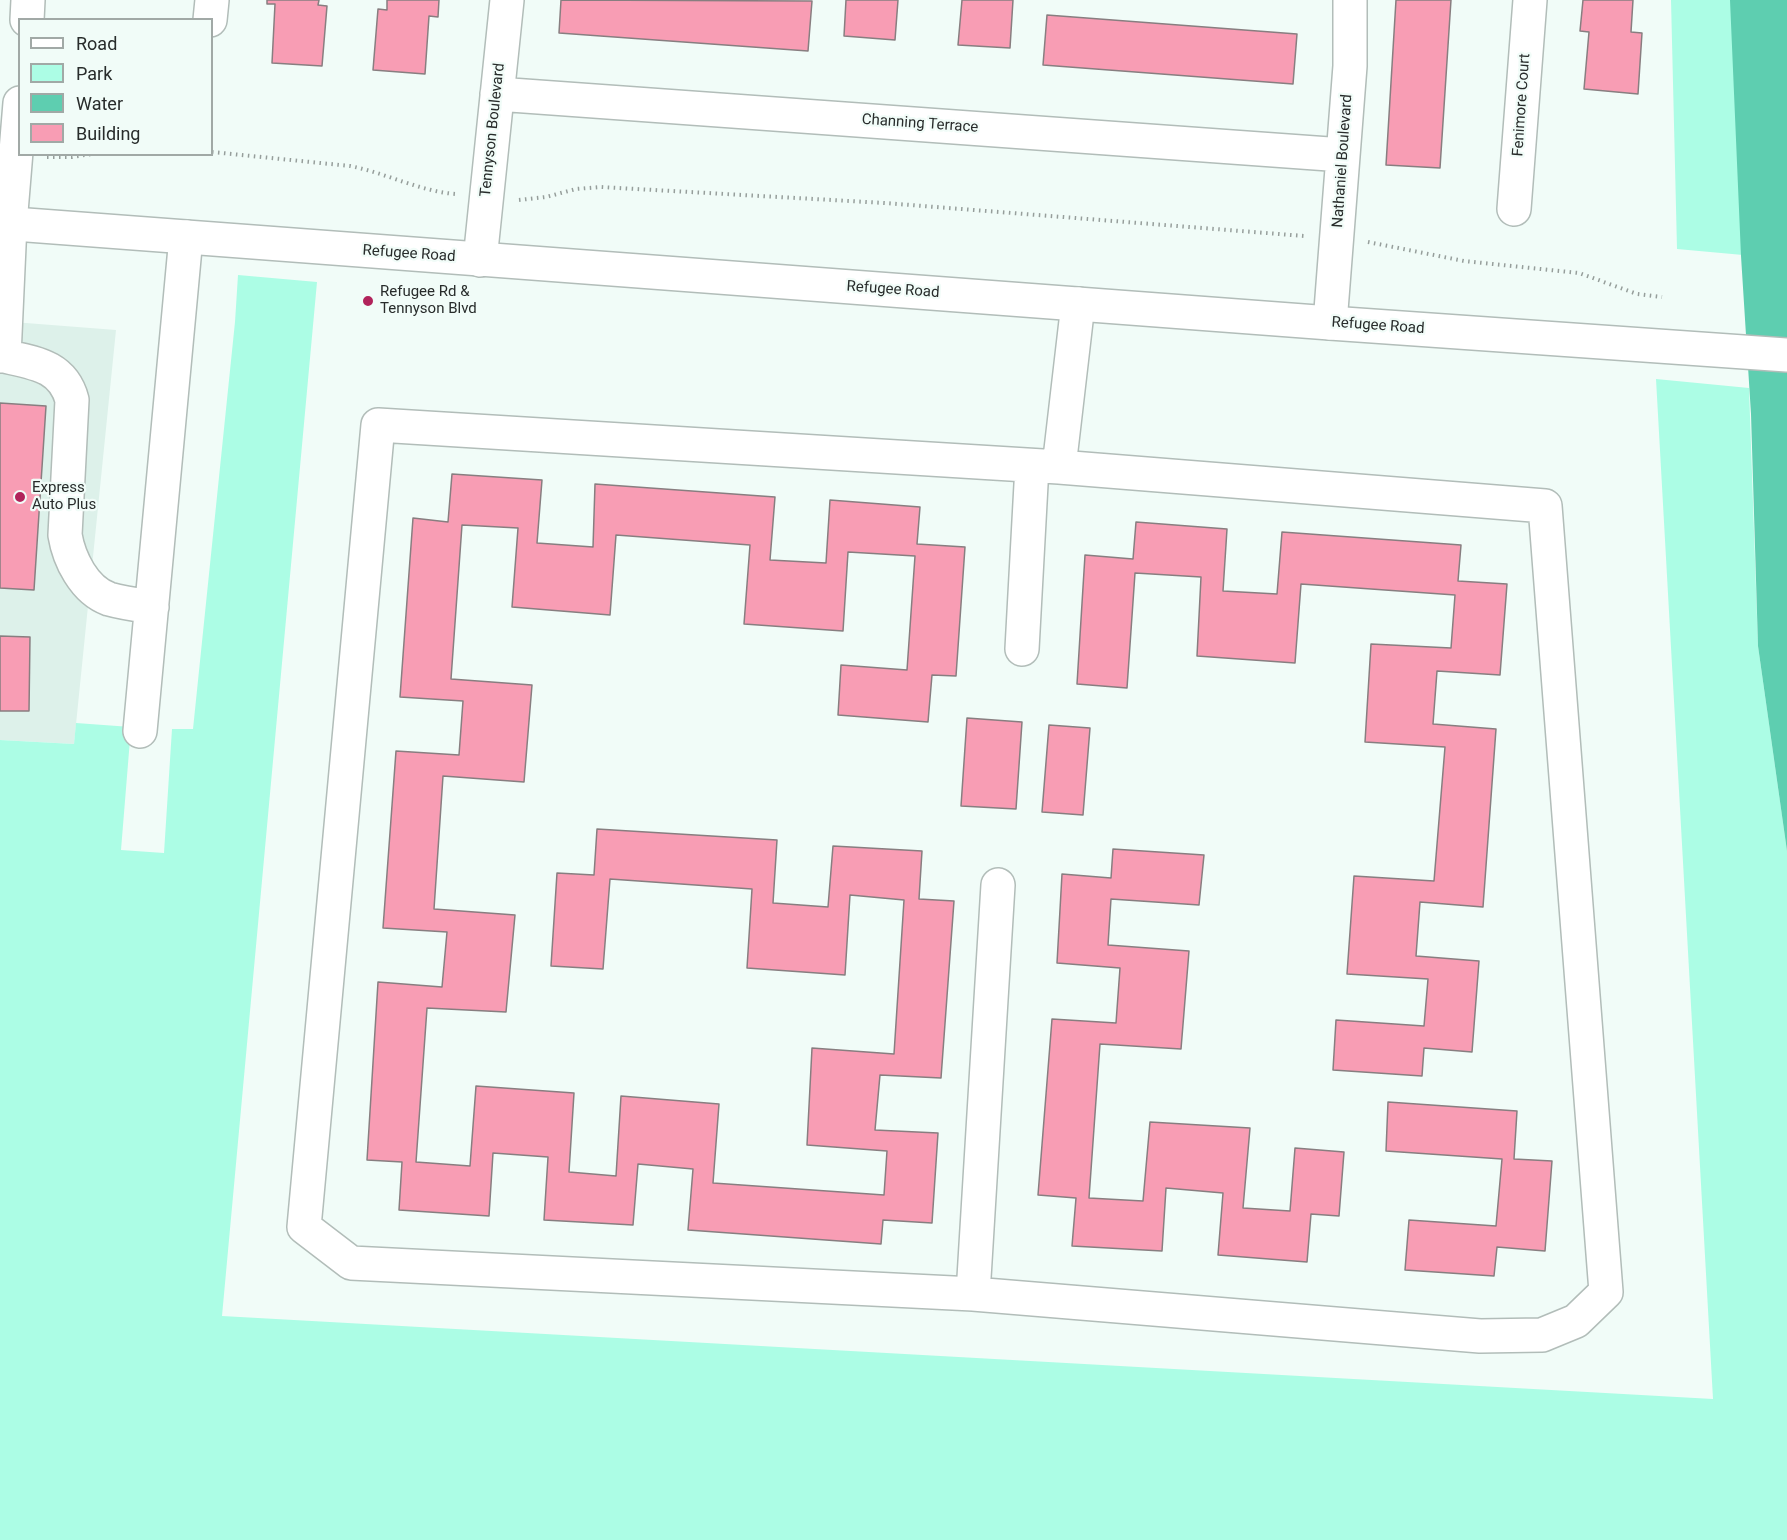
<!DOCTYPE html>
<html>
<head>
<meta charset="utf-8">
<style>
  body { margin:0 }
  #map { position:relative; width:1787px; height:1540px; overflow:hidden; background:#f1fcf8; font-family:Roboto,sans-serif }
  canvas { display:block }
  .legend { position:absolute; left:18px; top:18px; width:195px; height:138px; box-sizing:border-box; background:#f1fcf8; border:2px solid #a1a9a6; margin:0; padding:8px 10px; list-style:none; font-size:18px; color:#282c2b }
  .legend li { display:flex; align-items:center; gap:12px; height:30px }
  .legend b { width:30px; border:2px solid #a1a9a6 }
</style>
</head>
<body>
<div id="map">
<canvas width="1787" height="1540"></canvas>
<ul class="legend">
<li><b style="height:8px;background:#fff"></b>Road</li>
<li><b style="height:16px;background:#acfde5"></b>Park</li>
<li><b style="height:16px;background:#5eceb0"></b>Water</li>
<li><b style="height:16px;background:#f89db4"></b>Building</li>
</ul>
</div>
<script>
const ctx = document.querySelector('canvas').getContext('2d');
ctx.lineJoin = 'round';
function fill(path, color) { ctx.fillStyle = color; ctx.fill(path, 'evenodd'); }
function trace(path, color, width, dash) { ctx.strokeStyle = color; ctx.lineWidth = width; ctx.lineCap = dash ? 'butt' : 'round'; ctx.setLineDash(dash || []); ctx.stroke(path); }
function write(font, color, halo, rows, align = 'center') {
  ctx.font = font + ' Roboto,sans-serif'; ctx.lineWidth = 4.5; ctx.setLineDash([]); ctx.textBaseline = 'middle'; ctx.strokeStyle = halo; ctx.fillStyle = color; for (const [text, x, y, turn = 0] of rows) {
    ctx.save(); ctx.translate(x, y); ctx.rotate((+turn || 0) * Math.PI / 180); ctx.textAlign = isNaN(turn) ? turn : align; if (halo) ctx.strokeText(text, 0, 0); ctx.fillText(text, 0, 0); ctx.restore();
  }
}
const built = new Path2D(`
  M0,321L116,330L74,744L0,740Z`);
const green = new Path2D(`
  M1671,0H1787V259L1677,249Z
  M238,275L317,282L222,1316L1713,1399L1656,379L1749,388L1758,646L1787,851V1540H0V740L74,744L76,723L131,727L121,850L164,853L172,729H193L235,322Z`);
const water = new Path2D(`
  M1730,0H1787V851L1758,646L1751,414L1741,256Z`);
const building = new Path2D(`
  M267,0H319L318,5L327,6L322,66L272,63L275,4H267Z
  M387,0H439L438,17L429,16L425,74L373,70L378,9L387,10Z
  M561,0L812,1L808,51L559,33Z
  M846,0H898L895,40L844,36Z
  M962,0H1013L1010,48L958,45Z
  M1396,0H1451L1440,168L1386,165Z
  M1583,0H1633L1631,32L1642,33L1638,94L1584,89L1589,32L1580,31Z
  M1047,15L1297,34L1293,84L1043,65Z
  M0,403L46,406L34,590L0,588Z
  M452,474L542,480L537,543L593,547L595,484L775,497L770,560L826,563L830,500L920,507L917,544L965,547L956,676L932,675L928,722L838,715L841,665L907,670L915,556L848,552L843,631L744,624L750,545L616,535L610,615L512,607L518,528L462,525L451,679L532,685L524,782L443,776L434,909L515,915L506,1012L427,1008L416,1162L470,1166L476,1086L574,1093L569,1172L616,1176L621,1096L719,1104L713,1183L884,1195L887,1151L807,1145L812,1048L894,1054L904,900L850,895L845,975L747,968L752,889L610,879L603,969L551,966L557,873L594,875L597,829L777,840L773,903L828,907L833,846L922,851L919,899L954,901L941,1078L880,1075L875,1130L938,1133L932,1223L883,1220L881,1244L688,1230L693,1169L638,1164L633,1225L544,1220L548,1157L493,1153L489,1216L399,1210L402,1162L367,1160L378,982L442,987L447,932L383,928L396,751L459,755L463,701L400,697L413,518L448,522Z
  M1136,522L1227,529L1223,591L1277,594L1282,532L1461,545L1458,581L1507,584L1500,675L1437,671L1433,724L1496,729L1483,907L1420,902L1416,956L1479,961L1472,1052L1424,1048L1422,1076L1333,1070L1336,1020L1424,1026L1428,979L1347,974L1354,876L1434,881L1445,747L1365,742L1371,644L1451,648L1455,595L1301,584L1295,663L1197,656L1201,577L1135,573L1127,688L1077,684L1085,555L1133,559Z
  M0,636L30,637L29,711H0Z
  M967,718L1022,722L1016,809L961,806Z
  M1049,725L1090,728L1083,815L1042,812Z
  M1113,849L1204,855L1199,905L1111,899L1108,945L1189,951L1181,1049L1100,1044L1089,1198L1143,1201L1150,1122L1250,1128L1243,1208L1290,1211L1295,1148L1344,1152L1339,1216L1311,1214L1307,1262L1218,1255L1223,1193L1166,1188L1162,1251L1072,1246L1076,1198L1038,1195L1052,1019L1116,1023L1120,968L1057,963L1062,874L1111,878Z
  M1388,1102L1517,1111L1514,1159L1552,1161L1545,1251L1497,1247L1494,1276L1405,1270L1409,1220L1496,1226L1502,1159L1386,1151Z`);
const path = new Path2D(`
  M212,152L350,166C386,173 419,191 455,194
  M47,157H72L92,154
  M519,200L546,197L576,189L601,187L885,203L1304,236
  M1368,242L1464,261L1579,273L1637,294L1662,297`);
const minor = new Path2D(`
  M27,20L28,0
  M210,20L212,0
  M497,94L1343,155
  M1514,209L1530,0
  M480,260L507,0
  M1330,323L1350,66V0
  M0,356H4L10,224L20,103
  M4,356C35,363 63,366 72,400L65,535C69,559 84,590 109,599C123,603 138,605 152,607
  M1059,467L1545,506L1606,1292L1576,1321L1542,1335L1480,1336L973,1294L351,1263L304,1227L378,425L1059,467L1078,304
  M1022,649L1032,466
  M140,731L186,237
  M973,1294L998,885`);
const major = new Path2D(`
  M0,223L1330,323L1787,355`);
const markers = [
  [368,301,6,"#b1235b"],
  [20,497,6,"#b1235b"]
];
const streetNames = [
  ["Fenimore Court",1522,105,-86],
  ["Channing Terrace",920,124,4],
  ["Tennyson Boulevard",493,130,-84],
  ["Nathaniel Boulevard",1343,161,-86],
  ["Refugee Road",409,254,4],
  ["Refugee Road",893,290,4],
  ["Refugee Road",1378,326,4]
];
const poiNames = [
  ["Refugee Rd &",380,292],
  ["Tennyson Blvd",380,309],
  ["Express",32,488],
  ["Auto Plus",32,505]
];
fill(built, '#ddf1ea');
fill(green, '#acfde5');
fill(water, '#5eceb0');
fill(building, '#f89db4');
trace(building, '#887e80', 1.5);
trace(minor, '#b2bdb9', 36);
trace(major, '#b2bdb9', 36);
trace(path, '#969e9b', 4, [1.5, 4.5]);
trace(minor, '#fff', 33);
trace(major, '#fff', 33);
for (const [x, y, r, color] of markers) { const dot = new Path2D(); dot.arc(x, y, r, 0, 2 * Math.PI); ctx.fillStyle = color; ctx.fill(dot); trace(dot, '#f1fcf8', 2); }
write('15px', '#282c2b', '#f1fcf8', streetNames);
write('15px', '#282c2b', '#f1fcf8', poiNames, 'left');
</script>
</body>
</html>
